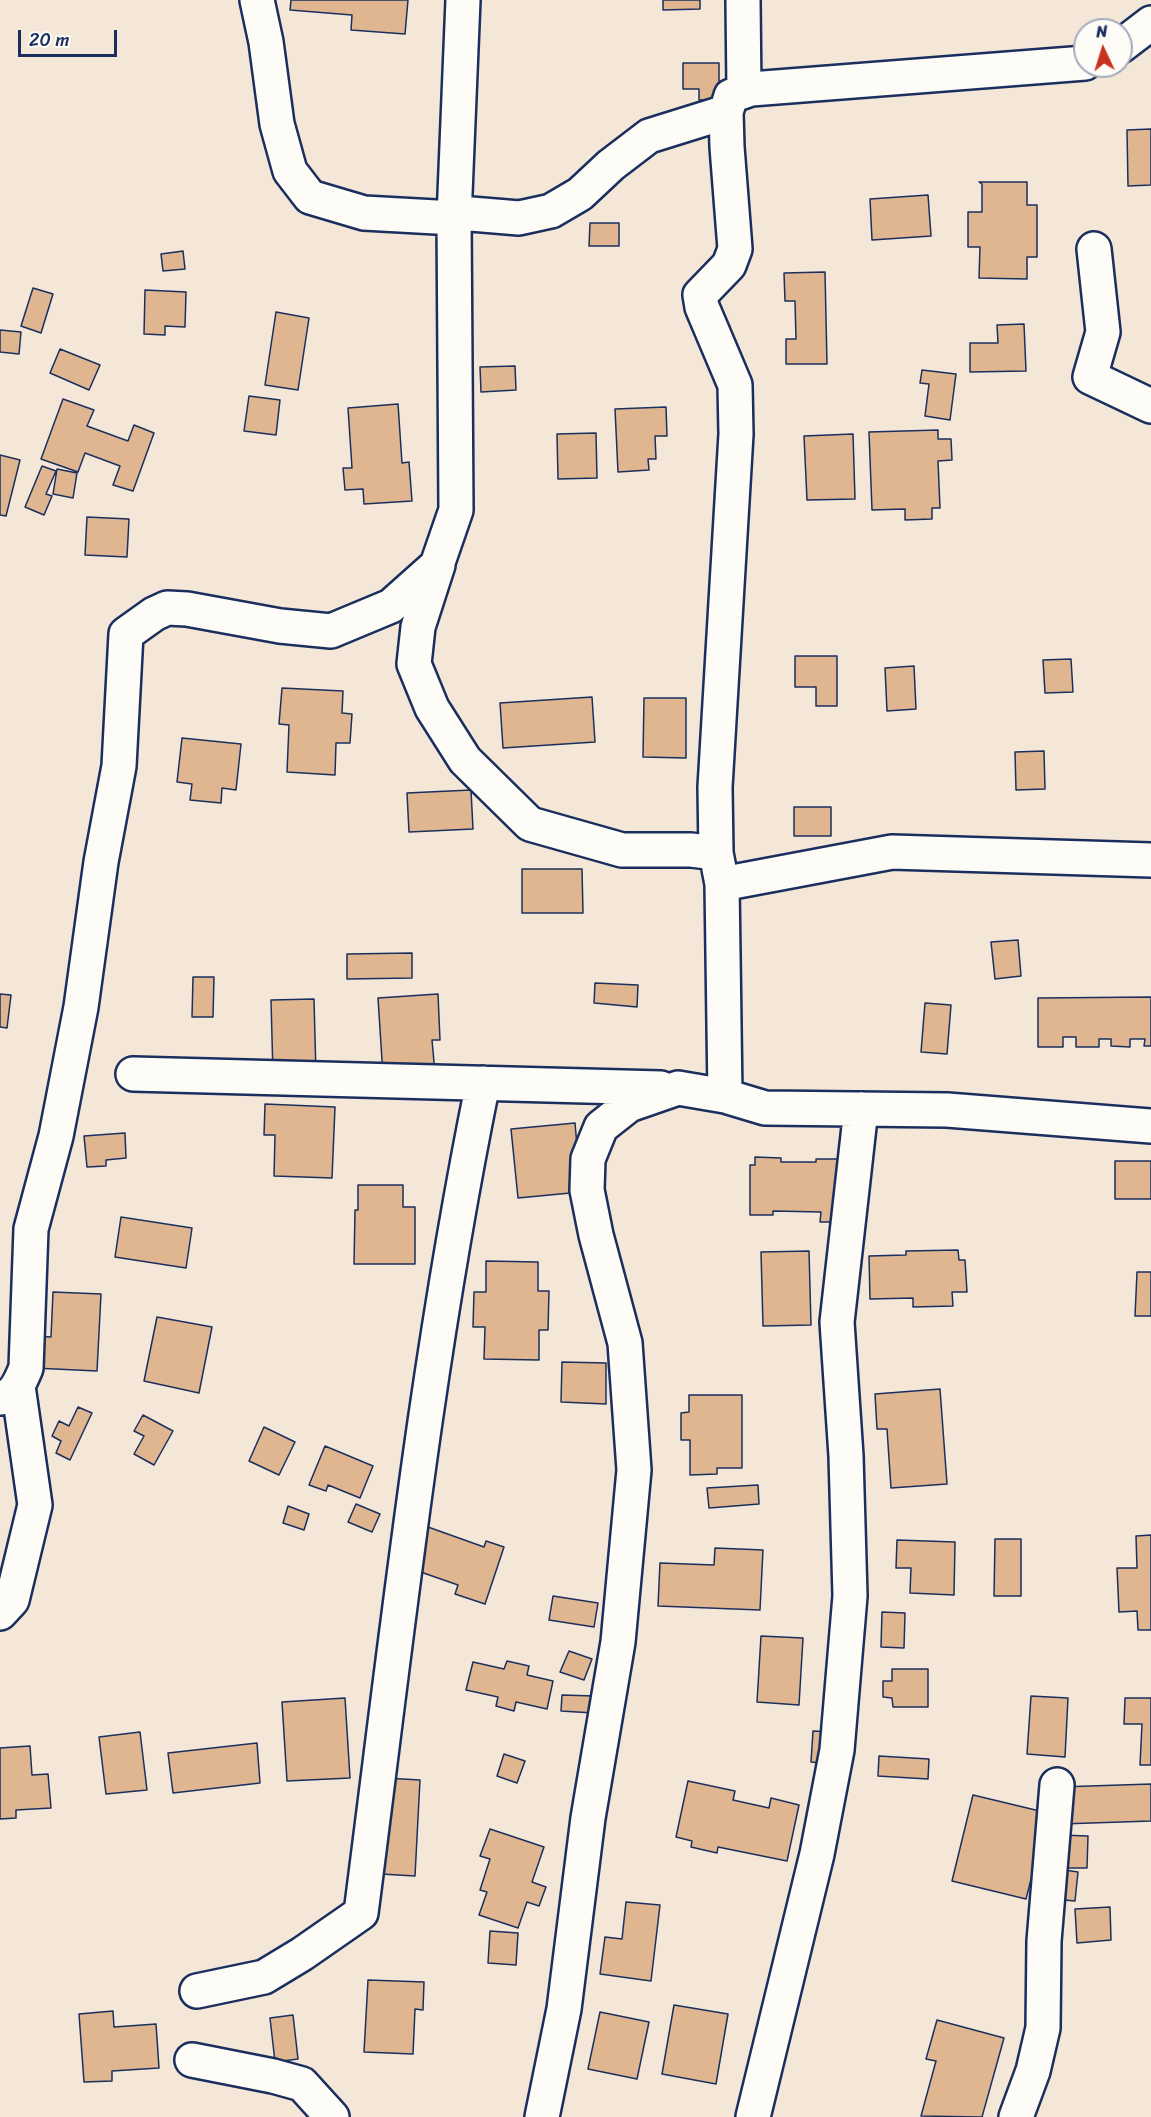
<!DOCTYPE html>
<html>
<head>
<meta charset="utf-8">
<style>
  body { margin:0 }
  #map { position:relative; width:1151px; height:2117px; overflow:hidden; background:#f4e7d8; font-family:Sriracha,sans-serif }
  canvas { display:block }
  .north { position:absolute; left:1073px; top:18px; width:60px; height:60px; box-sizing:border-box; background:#fdfcf7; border:2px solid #a3aaba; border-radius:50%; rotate:356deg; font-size:16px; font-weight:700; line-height:24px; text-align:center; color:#1b2f5e }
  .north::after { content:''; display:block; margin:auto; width:21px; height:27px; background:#c8321e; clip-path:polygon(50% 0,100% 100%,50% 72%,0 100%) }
  .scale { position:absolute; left:18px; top:30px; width:99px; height:27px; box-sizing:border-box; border:3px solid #1b2f5e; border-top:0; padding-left:8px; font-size:18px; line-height:21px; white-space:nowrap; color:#1b2f5e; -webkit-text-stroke:4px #fdfcf7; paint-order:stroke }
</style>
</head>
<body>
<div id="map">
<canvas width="1151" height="2117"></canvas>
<div class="north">N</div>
<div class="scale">20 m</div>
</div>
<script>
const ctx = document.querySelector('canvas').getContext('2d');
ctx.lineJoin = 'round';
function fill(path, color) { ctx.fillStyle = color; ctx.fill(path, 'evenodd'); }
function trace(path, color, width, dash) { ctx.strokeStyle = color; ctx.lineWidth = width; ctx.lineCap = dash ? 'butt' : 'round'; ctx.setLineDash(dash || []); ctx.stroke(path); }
const building = new Path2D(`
  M291,0H408L405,34L351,30L352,15L290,10Z
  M663,0H700V9L663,10Z
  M683,63H719V100H699V89H683Z
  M1151,129V185L1128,186L1127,130Z
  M979,182H1027V205H1037V257H1027V279L979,278L980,247H968V212H982V184Z
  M928,195L931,236L872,240L870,199Z
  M590,223H619V246H589Z
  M183,251L185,269L163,271L161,254Z
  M825,272L827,364H786V339H796L795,301H785L784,273Z
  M33,288L53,294L41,333L21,326Z
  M145,290L186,292L185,327L165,326V335L144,334Z
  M276,312L309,318L298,390L265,385Z
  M1024,324L1026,371L970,372V343H998L997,325Z
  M0,330L21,332L19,354L0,352Z
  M60,349L100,365L89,390L50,373Z
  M515,366L516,390L481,392L480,367Z
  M922,370L956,374L950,420L925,416L929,384L920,383Z
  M249,396L280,400L276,435L244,431Z
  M63,399L94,410L87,426L128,441L134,425L154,433L133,491L113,485L120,466L85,453L78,472L41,459Z
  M398,404L402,463L409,462L412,501L364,504L363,489L345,490L343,468H352L348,408Z
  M666,407L667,436H655L656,459H648L649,470L618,472L615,409Z
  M938,430V439H951L952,460L938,461L940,508H932V519L905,520V509L872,510L869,432Z
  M596,433L597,478L558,479L557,434Z
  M853,434L855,499L807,500L804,436Z
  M0,455L20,460L6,516L0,515Z
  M42,466L56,471L46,494L52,496L44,515L25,507Z
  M57,469L77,473L73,498L53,494Z
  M87,517L129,519L127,557L85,555Z
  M795,656H837V706H816V687H795Z
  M1071,659L1073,692L1045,693L1043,660Z
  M914,666L916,709L887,711L885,668Z
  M282,688L343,691L342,713L352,714L350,743H336L335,775L287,772L289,725L279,724Z
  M592,697L595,742L503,748L500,703Z
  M644,698H686V758L643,757Z
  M182,738L241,744L236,790L222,788L221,803L190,800L192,784L177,782Z
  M1044,751L1045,789L1016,790L1015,752Z
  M471,790L473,829L409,832L407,793Z
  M794,807H831V836H794Z
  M522,869H582L583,913H522Z
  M1018,940L1021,976L995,979L991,942Z
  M412,953V978L347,979V954Z
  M193,977H214L213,1017H192Z
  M595,983L638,985L637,1007L594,1003Z
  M0,994L11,995L7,1028L0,1027Z
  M438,994L440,1040H432L435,1073L383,1076L378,998Z
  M1151,997V1046H1144L1145,1039H1130V1047L1111,1046V1039H1099V1047H1076V1037H1063V1047H1038V998Z
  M314,999L316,1074L273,1075L271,1000Z
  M925,1003L951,1005L947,1054L921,1052Z
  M265,1104L335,1107L332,1178L274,1176L275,1135H264Z
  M575,1123L581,1192L518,1198L511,1129Z
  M125,1133L126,1158L106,1160V1166L87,1167L84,1136Z
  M755,1157L781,1158V1162H816V1159H848L847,1222H820L821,1212L773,1211V1215H750V1165H755Z
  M1115,1161H1151V1199H1115Z
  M358,1185H403V1207H415V1264H354L355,1210H358Z
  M121,1217L192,1228L186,1268L115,1257Z
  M958,1250L959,1260H965L967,1292H952L953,1306L913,1307V1298L870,1299L869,1256L906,1255V1251Z
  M809,1251L811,1325L763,1326L761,1252Z
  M486,1261L538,1262V1291H549L548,1330H539V1360L484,1359L485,1327H473L474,1292H486Z
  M1137,1272H1151V1316H1135Z
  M53,1292L101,1294L97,1371L34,1368L36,1336L51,1337Z
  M157,1317L212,1327L199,1393L144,1381Z
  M562,1362L606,1363V1404L561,1402Z
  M940,1389L947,1484L891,1488L887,1429H877L875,1394Z
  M689,1395H742V1468H717V1474L690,1475V1440H681V1413L689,1412Z
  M78,1407L92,1413L70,1460L56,1453L61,1441L52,1436L59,1421L69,1426Z
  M143,1415L173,1431L154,1465L134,1454L144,1436L134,1431Z
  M264,1427L295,1442L279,1475L249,1461Z
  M325,1446L373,1466L360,1498L328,1485L326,1491L309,1485Z
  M758,1485L759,1504L709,1508L707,1488Z
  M356,1504L380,1514L372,1532L348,1522Z
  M288,1506L309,1514L304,1530L283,1523Z
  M428,1527L484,1547L486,1541L504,1547L485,1604L455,1594L458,1585L412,1569Z
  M1151,1535V1630H1138L1137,1611L1119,1612L1117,1568H1137L1136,1536Z
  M995,1539H1021V1596H994Z
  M897,1540L955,1542L954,1595L910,1593L911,1568H896Z
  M715,1548L763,1550L760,1610L658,1606L660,1563L714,1565Z
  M553,1596L598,1603L594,1627L549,1620Z
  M882,1612L905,1613L904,1648L881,1647Z
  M761,1636L803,1638L799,1705L757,1702Z
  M569,1651L592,1659L584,1680L560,1672Z
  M507,1661L529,1666L527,1675L553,1681L547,1709L516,1702L514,1711L496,1706L498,1697L466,1690L473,1662L504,1669Z
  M892,1669H928V1707H893L892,1698L883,1697V1681H892Z
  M562,1695L594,1696L593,1713L561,1711Z
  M1031,1696L1068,1698L1065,1757L1027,1754Z
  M345,1698L350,1778L287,1781L282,1702Z
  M1125,1698H1151V1765H1140L1142,1724H1124Z
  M813,1731L834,1732L832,1764L811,1762Z
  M140,1732L147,1790L106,1794L99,1737Z
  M257,1743L260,1783L173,1793L168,1753Z
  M30,1746L32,1775L48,1774L51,1808L16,1810V1818L0,1819V1748Z
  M504,1754L525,1761L517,1783L497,1776Z
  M879,1756L929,1759L928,1779L878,1776Z
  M386,1778L420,1780L415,1876L381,1874Z
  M688,1781L735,1791L733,1800L769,1808L771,1798L799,1805L787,1861L718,1847L717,1853L691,1847L692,1841L676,1837Z
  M1151,1784V1821L1061,1824L1059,1787Z
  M973,1795L1048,1813L1026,1899L952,1881Z
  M490,1829L544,1847L532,1882L546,1887L539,1906L527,1902L518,1928L479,1915L487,1892L480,1890L490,1859L480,1856Z
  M1060,1835L1088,1836L1087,1868H1060Z
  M1058,1869L1078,1872L1075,1901L1054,1899Z
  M626,1902L660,1905L651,1981L600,1974L605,1937L622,1939Z
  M1110,1907L1111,1940L1077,1943L1075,1909Z
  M490,1931L518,1933L516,1965L488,1963Z
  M368,1980L424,1982L423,2010L415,2009L413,2054L364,2052Z
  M674,2005L728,2014L716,2084L662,2074Z
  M113,2011L114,2027L156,2024L159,2068L112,2071V2081L84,2082L79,2014Z
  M600,2012L649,2022L637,2079L588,2069Z
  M293,2015L298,2059L275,2062L270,2018Z
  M937,2020L1004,2038L982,2117L921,2116L936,2061L926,2059Z`);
const minor = new Path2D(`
  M257,0L266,42L277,124L290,171L310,197L364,213L454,218L471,214L519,218L551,211L580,194L611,165L649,136L726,112
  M743,0L744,91
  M1121,46L1151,23
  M1094,249L1103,332L1090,377L1151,406
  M438,565L418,627L414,664L432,708L465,760L530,824L622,850H691L716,853L722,884L725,1096
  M716,853L715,787L736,434L735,385L702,307L700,295L729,265L735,249L727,147L726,112L731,96L751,89L1085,63
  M722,884L892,852L1151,860
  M133,1074L661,1088
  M0,1398C15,1397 21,1380 26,1368L31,1229L56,1136L81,1007L101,862L119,766L126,634L154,614L167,608L187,609L280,626L331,631L391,606L437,565L456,510L454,218L463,0
  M0,1613L12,1600L35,1505L18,1386
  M197,1991L264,1977L302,1954L361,1913C397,1635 427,1357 483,1083
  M192,2060L273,2076L302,2084L332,2117
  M542,2117L564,2009L588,1818L618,1642L634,1470L625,1343L596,1235L587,1190L588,1159L601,1127L629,1105L678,1088L725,1096L765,1108L947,1110L1151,1126
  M753,2117L817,1854L837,1750L850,1596L846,1456L837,1322L861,1109
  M1016,2117L1033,2071L1043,2028L1044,1941L1057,1785`);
fill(building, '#dfb690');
trace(building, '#1b2f5e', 1.5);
trace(minor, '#1b2f5e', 38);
trace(minor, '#fdfcf7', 33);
</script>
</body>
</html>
